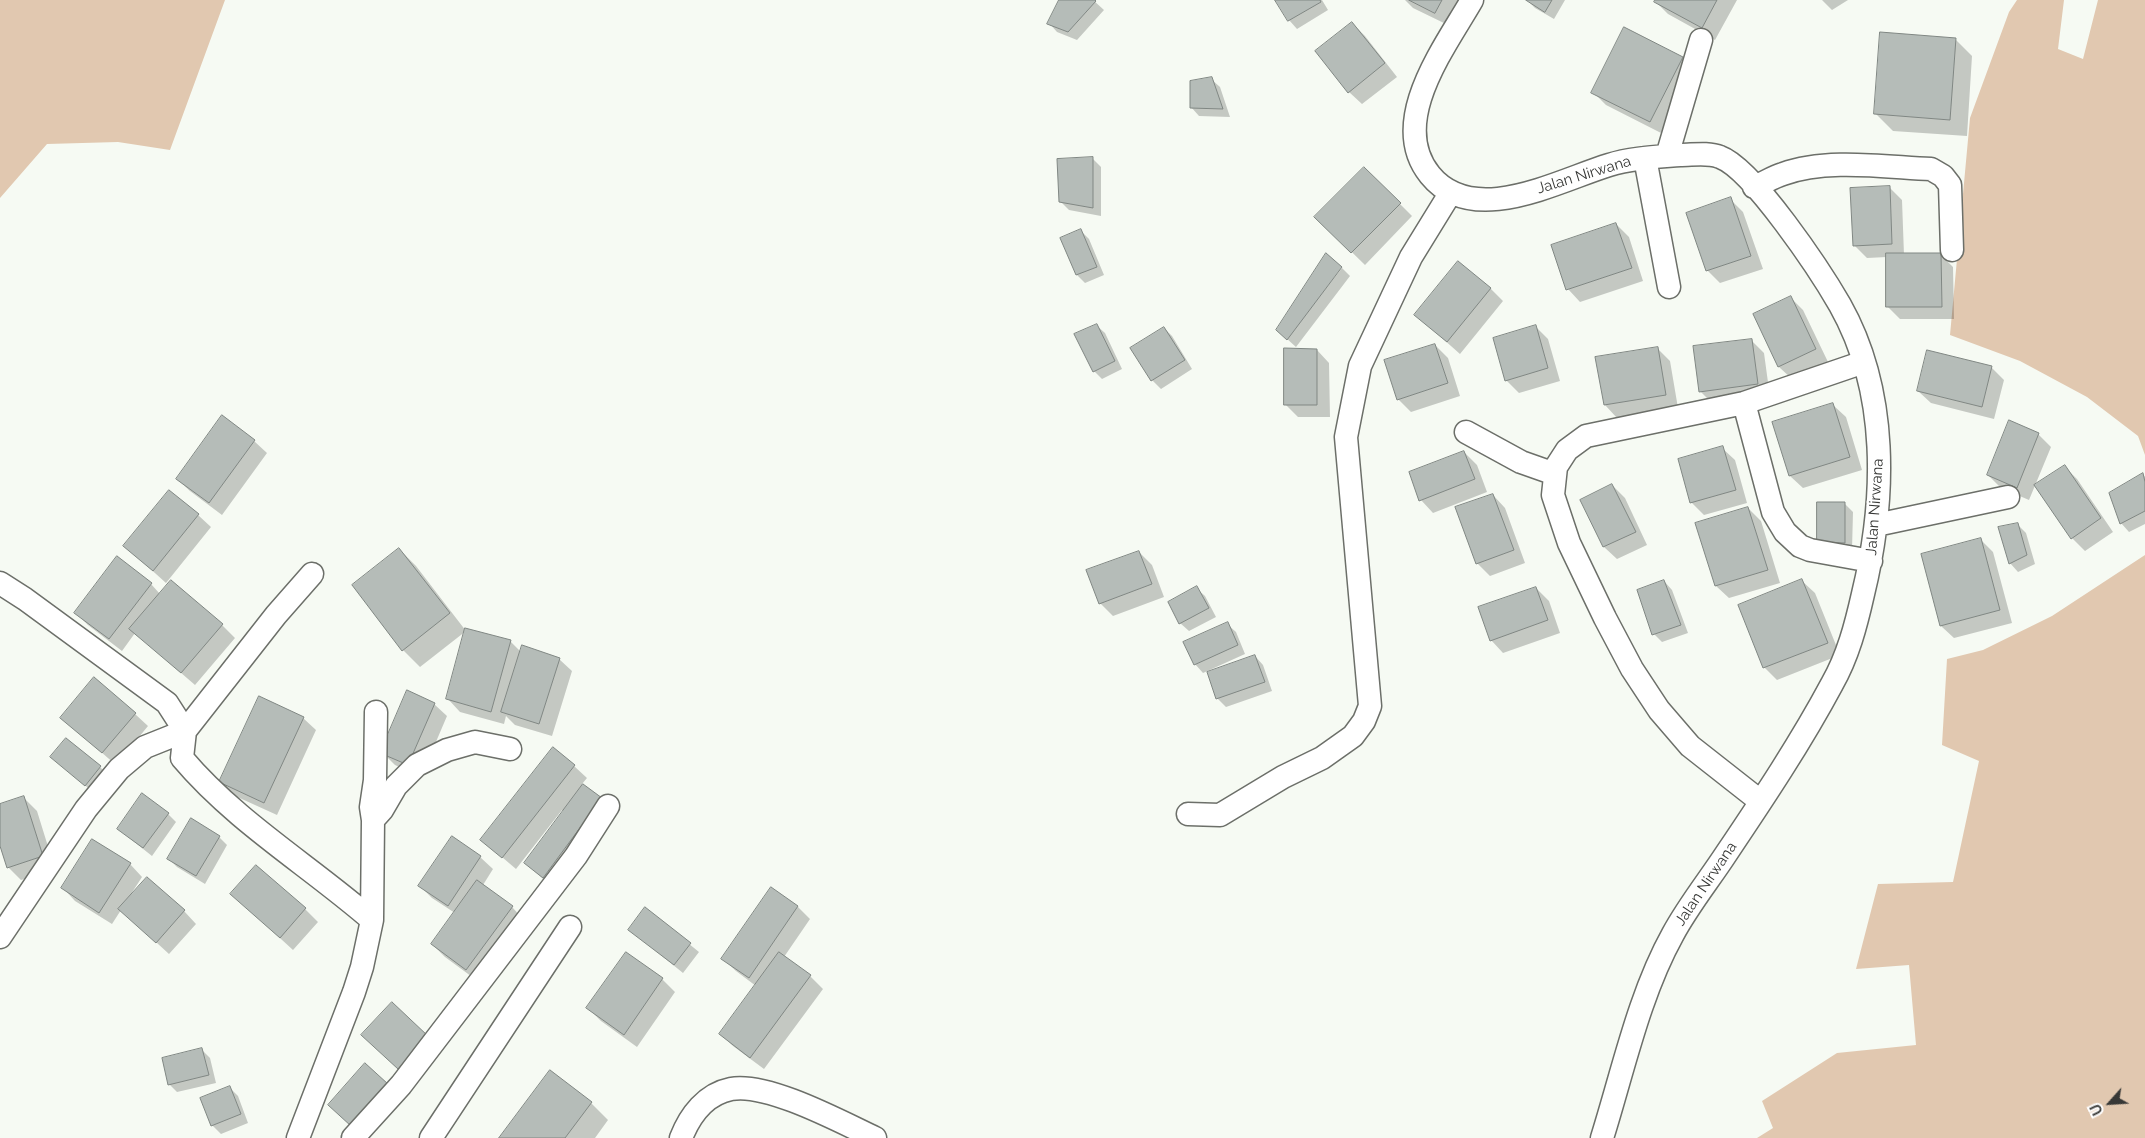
<!DOCTYPE html>
<html>
<head>
<meta charset="utf-8">
<style>
  body { margin:0 }
  #map { position:relative; width:2145px; height:1138px; overflow:hidden; background:#f6faf3; font-family:Raleway,sans-serif }
  canvas { display:block }
  .north { position:absolute; left:2085px; top:1078px; width:50px; height:50px; -webkit-text-stroke:4px #fff; paint-order:stroke; rotate:244deg; font-size:14px; font-weight:700; line-height:20px; text-align:center; color:#373836 }
  .north::after { content:''; display:block; margin:auto; width:18px; height:22px; background:#373836; clip-path:polygon(50% 0,100% 100%,50% 72%,0 100%) }
</style>
</head>
<body>
<div id="map">
<canvas width="2145" height="1138"></canvas>
<div class="north">U</div>
</div>
<script>
const ctx = document.querySelector('canvas').getContext('2d');
ctx.lineJoin = 'round';
function fill(path, color) { ctx.fillStyle = color; ctx.fill(path, 'evenodd'); }
function trace(path, color, width, dash) { ctx.strokeStyle = color; ctx.lineWidth = width; ctx.lineCap = dash ? 'butt' : 'round'; ctx.setLineDash(dash || []); ctx.stroke(path); }
function write(font, color, halo, rows, align = 'center') {
  ctx.font = font + ' Raleway,sans-serif'; ctx.lineWidth = 4.5; ctx.setLineDash([]); ctx.textBaseline = 'middle'; ctx.strokeStyle = halo; ctx.fillStyle = color; for (const [text, x, y, turn = 0] of rows) {
    ctx.save(); ctx.translate(x, y); ctx.rotate((+turn || 0) * Math.PI / 180); ctx.textAlign = isNaN(turn) ? turn : align; if (halo) ctx.strokeText(text, 0, 0); ctx.fillText(text, 0, 0); ctx.restore();
  }
}
const green = new Path2D(`
  M0,0H225L170,150L118,142L47,144L0,198Z
  M2017,0H2064L2058,49L2083,59L2098,0H2145V455L2138,436L2087,397L2020,361L1950,335L1970,118L2009,12Z
  M2145,555V1138H1757L1773,1128L1762,1101L1837,1053L1916,1045L1909,965L1856,969L1878,884L1953,882L1979,761L1942,745L1947,659L1983,650L2052,616Z`);
const shadow = new Path2D(`
  M1060,0H1093L1104,10L1077,40L1057,32L1049,23Z
  M1277,0H1322L1328,10L1297,29L1289,20Z
  M1405,0H1461L1448,25L1413,8Z
  M1527,0H1565L1554,19L1535,8Z
  M1656,0H1737L1715,40L1668,14L1656,2Z
  M1822,0H1848L1832,10Z
  M1352,23L1365,36L1397,77L1362,104L1349,92Z
  M1955,39L1972,56L1967,136L1893,131L1876,114Z
  M1682,58L1695,71L1663,134L1606,105L1593,92Z
  M1211,79L1220,87L1230,117L1199,116L1191,107Z
  M1093,159L1101,167V216L1069,210L1061,202Z
  M1364,168L1412,216L1365,265L1316,217Z
  M1889,187L1902,200L1904,255H1941L1953,267L1954,319H1900L1887,306V257L1867,258L1854,245Z
  M1730,199L1743,212L1763,269L1720,283L1707,270Z
  M1616,224L1629,237L1643,281L1580,302L1568,289Z
  M1081,231L1089,239L1104,275L1085,283L1077,275L1062,238Z
  M1342,268L1350,276L1296,347L1286,338Z
  M1490,288L1503,301L1460,354L1416,315Z
  M1790,297L1803,310L1828,362L1792,379L1779,367L1754,315Z
  M1096,325L1105,333L1122,369L1102,379L1094,371Z
  M1536,327L1548,339L1560,381L1519,393L1506,380Z
  M1164,328L1172,336L1192,369L1161,389L1152,380L1132,348Z
  M1751,340L1764,353L1770,397L1713,404L1700,391Z
  M1435,345L1448,358L1460,396L1411,412L1398,399Z
  M1658,349L1670,361L1678,408L1617,418L1605,405Z
  M1317,350L1329,363L1330,417H1298L1285,404Z
  M1991,367L2004,380L1994,419L1931,403L1918,391Z
  M1833,405L1846,417L1862,470L1803,488L1790,476Z
  M2038,434L2051,447L2029,500L2001,488L1988,475Z
  M254,441L267,453L222,515L190,491L177,479Z
  M1722,448L1735,460L1747,503L1704,515L1692,503L1679,460Z
  M1464,452L1477,465L1487,492L1433,513L1421,500Z
  M2064,466L2077,479L2113,532L2085,551L2072,538Z
  M2143,474L2145,477V524L2129,532L2121,523L2111,493Z
  M1612,485L1625,498L1647,545L1617,559L1604,547L1582,500Z
  M1493,495L1505,508L1525,563L1490,576L1477,563Z
  M1844,503L1853,512L1852,550L1818,542Z
  M1748,508L1761,521L1780,583L1729,598L1716,586Z
  M198,515L211,527L166,583L125,546Z
  M2018,525L2026,533L2035,564L2018,572L2010,563Z
  M1981,540L1993,552L2012,623L1954,638L1941,626Z
  M399,549L416,566L466,631L510,641L521,652L559,659L572,671L552,736L515,725L506,716L504,724L460,712L448,699L466,631L420,667L403,650Z
  M1139,552L1152,565L1164,597L1113,616L1100,603Z
  M1664,581L1672,590L1688,633L1662,642L1654,634Z
  M1802,581L1815,593L1840,655L1777,680L1764,667Z
  M151,584L160,594L222,625L235,638L195,685L135,633L122,651L88,625L76,613Z
  M1196,588L1205,596L1216,617L1189,631L1180,623Z
  M1536,588L1549,601L1560,633L1503,653L1491,640Z
  M1227,624L1236,632L1245,654L1203,673L1195,664Z
  M1255,656L1263,665L1272,691L1226,707L1217,698Z
  M434,704L447,716L421,777L395,765L382,752Z
  M135,714L148,726L116,765L62,718Z
  M303,718L316,730L277,815L233,795L221,782Z
  M52,757L100,767L108,775L94,793Z
  M574,766L587,778L582,784L601,799L556,890L525,863L564,812L562,810L516,869L482,840Z
  M24,798L37,811L55,869L21,880L8,867L0,842V805Z
  M168,814L176,822L152,856L118,829Z
  M219,837L227,845L205,884L177,867L169,859Z
  M452,837L480,857L493,869L483,885L512,907L524,920L479,982L445,957L432,944L455,913L432,898L420,886Z
  M130,864L142,877L131,894L184,911L196,924L169,954L121,910L112,924L75,901L63,888Z
  M771,888L798,907L810,919L784,957L810,976L823,989L764,1069L733,1046L720,1034L756,986L736,971L723,959Z
  M245,906L305,909L318,922L293,950Z
  M646,909L699,952L683,973L630,930Z
  M626,954L662,979L675,992L637,1047L601,1021L588,1008Z
  M202,1050L210,1058L216,1083L177,1092L169,1084Z
  M550,1072L591,1103L608,1120L595,1138H500Z
  M230,1088L238,1096L248,1123L221,1134L212,1125Z`);
const building = new Path2D(`
  M1059,0H1095L1096,1L1068,32L1047,24Z
  M1275,0H1320L1321,2L1288,21Z
  M1409,0H1442L1435,13Z
  M1526,0H1552L1545,12Z
  M1655,0H1717L1702,28L1654,2Z
  M1352,22L1385,63L1348,93L1315,51Z
  M1624,27L1683,57L1650,122L1591,93Z
  M1880,32L1956,38L1950,120L1874,114Z
  M1212,77L1223,109L1190,108V81Z
  M1093,157V208L1059,202L1057,159Z
  M1364,167L1401,203L1351,253L1314,217Z
  M1890,186L1892,244L1853,246L1850,188Z
  M1731,197L1751,256L1706,271L1686,213Z
  M1616,223L1632,268L1566,290L1551,245Z
  M1081,229L1097,267L1076,275L1060,238Z
  M1326,253L1342,267L1287,340L1276,330Z
  M1886,253H1941L1942,307H1886Z
  M1458,261L1491,288L1447,342L1414,315Z
  M1791,296L1816,349L1778,367L1753,314Z
  M1097,324L1115,361L1093,372L1074,334Z
  M1536,325L1548,368L1505,381L1493,338Z
  M1164,327L1185,360L1151,381L1130,348Z
  M1752,339L1758,384L1699,392L1693,346Z
  M1435,344L1448,383L1397,400L1384,360Z
  M1658,347L1666,395L1604,405L1595,357Z
  M1284,348L1317,349V405H1284Z
  M1927,350L1992,366L1982,407L1917,391Z
  M1833,403L1850,457L1789,476L1772,422Z
  M222,415L255,440L209,503L176,479Z
  M2009,420L2039,433L2017,488L1987,475Z
  M1723,446L1736,490L1690,503L1678,459Z
  M1464,451L1475,479L1419,501L1409,472Z
  M2065,465L2101,518L2071,539L2034,485Z
  M2143,473L2145,482V511L2120,524L2109,493Z
  M1612,484L1636,532L1603,547L1580,500Z
  M169,490L199,514L153,571L123,546Z
  M1493,494L1514,550L1476,564L1455,507Z
  M1817,502H1845V543L1817,542Z
  M1748,507L1768,570L1715,586L1695,523Z
  M2018,523L2027,555L2009,564L1998,527Z
  M1981,538L2000,610L1940,626L1921,554Z
  M399,548L450,613L402,651L352,585Z
  M1139,551L1152,584L1099,604L1086,570Z
  M117,556L152,583L109,639L74,613Z
  M1802,579L1828,643L1763,668L1738,605Z
  M171,580L223,624L181,673L129,629Z
  M1664,580L1681,625L1652,635L1637,590Z
  M1197,586L1209,608L1179,624L1168,602Z
  M1536,587L1548,620L1490,641L1478,607Z
  M1228,622L1238,645L1194,665L1183,642Z
  M465,628L511,640L491,712L446,699Z
  M522,645L560,658L539,724L501,712Z
  M1255,655L1265,682L1216,699L1207,672Z
  M94,677L136,713L102,753L60,718Z
  M407,690L435,703L408,765L380,753Z
  M259,696L304,717L264,803L219,782Z
  M66,738L101,766L85,786L50,757Z
  M553,747L575,765L502,858L480,840Z
  M583,784L602,798L543,878L524,863Z
  M142,793L169,813L143,848L117,829Z
  M24,796L43,856L7,868L0,846V804Z
  M191,818L220,836L196,876L167,859Z
  M452,836L481,856L448,906L418,886Z
  M92,839L131,863L99,913L61,888Z
  M256,865L306,908L280,938L230,894Z
  M147,877L185,910L156,943L118,909Z
  M477,880L513,906L466,970L431,944Z
  M771,887L798,906L749,978L721,959Z
  M645,907L691,943L674,965L628,930Z
  M626,952L663,978L624,1035L586,1008Z
  M779,952L811,975L750,1058L719,1034Z
  M392,1002L428,1036L398,1069L361,1035Z
  M202,1048L209,1075L168,1085L162,1058Z
  M365,1063L388,1084L351,1126L328,1105Z
  M550,1070L592,1102L565,1138H499Z
  M230,1086L241,1114L211,1126L200,1098Z`);
const minor = new Path2D(`
  M1472,0C1445,47 1387,122 1430,175C1473,228 1557,181 1609,165C1631,158 1656,157 1680,155C1693,155 1708,152 1720,157C1753,169 1821,272 1840,305C1889,392 1886,499 1863,594C1856,625 1848,656 1832,684C1801,742 1763,799 1726,854C1709,880 1688,906 1673,934C1639,995 1623,1071 1602,1138
  M1667,156L1701,40
  M1645,158L1669,287
  M1754,187C1764,183 1773,177 1783,174C1826,158 1885,167 1931,169L1943,176L1950,185L1952,250
  M1744,403L1773,512L1785,532L1800,546L1810,550L1871,561
  M1466,432L1521,462L1555,474
  M1876,525L2008,497
  M312,574L276,615L185,731L182,758C236,822 310,866 372,920
  M0,583L25,599L167,703L185,731L145,747L119,769L86,809L0,937
  M1760,801L1690,746L1659,710L1632,669L1605,618L1569,543L1553,495L1556,467L1567,450L1586,436L1744,403L1864,362
  M1188,814L1220,815L1283,777L1322,758L1353,736L1364,721L1370,706L1346,437L1360,366L1411,257L1451,192
  M373,820L382,810L396,786L417,765L447,750L475,742L510,749
  M298,1138L354,992L362,967L372,920L373,820L371,807L375,780L376,712
  M353,1138L401,1085L576,856L608,806
  M431,1138L570,927
  M681,1138C690,1115 706,1094 731,1089C767,1082 841,1122 875,1138`);
const streetNames = [
  ["Jalan Nirwana",1584,175,-17],
  ["Jalan Nirwana",1875,507,-86],
  ["Jalan Nirwana",1706,884,-56]
];
fill(green, '#e1c8b0');
fill(shadow, '#0003');
fill(building, '#b5bcb8');
trace(building, '#808783', 1);
trace(minor, '#6c6f69', 25);
trace(minor, '#fff', 22);
write('15px', '#373836', '#fff', streetNames);
</script>
</body>
</html>
